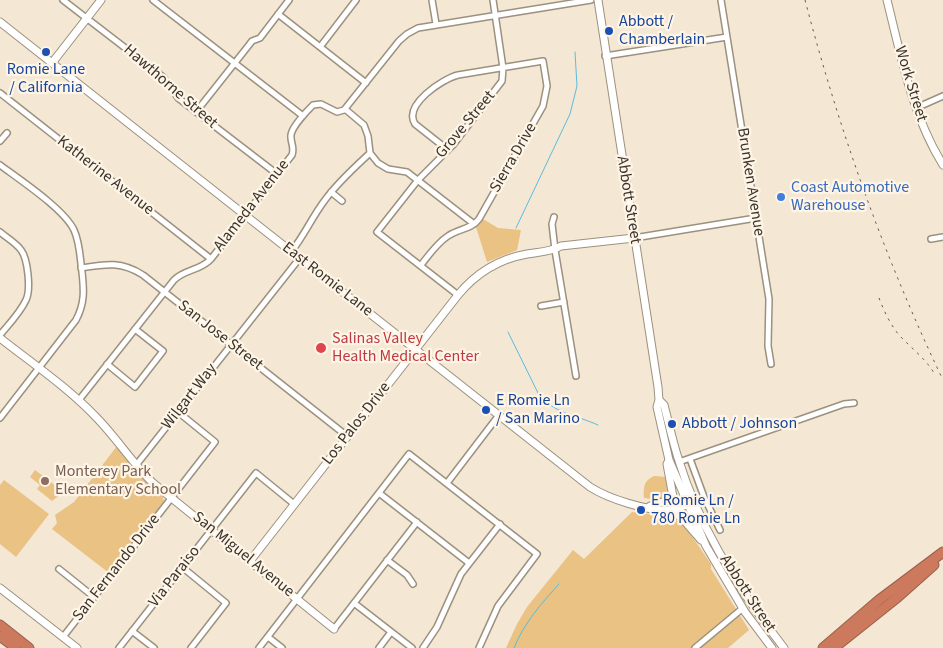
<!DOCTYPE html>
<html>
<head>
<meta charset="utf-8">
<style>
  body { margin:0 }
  canvas { display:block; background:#f4e7d4 }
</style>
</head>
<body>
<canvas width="943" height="648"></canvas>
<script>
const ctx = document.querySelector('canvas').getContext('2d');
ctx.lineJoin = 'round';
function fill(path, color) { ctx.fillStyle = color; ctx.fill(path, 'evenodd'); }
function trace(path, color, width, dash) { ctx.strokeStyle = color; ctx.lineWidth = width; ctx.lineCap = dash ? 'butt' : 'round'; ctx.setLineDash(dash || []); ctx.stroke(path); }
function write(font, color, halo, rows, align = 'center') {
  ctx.font = font + ' "Source Sans 3",sans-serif'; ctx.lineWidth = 4.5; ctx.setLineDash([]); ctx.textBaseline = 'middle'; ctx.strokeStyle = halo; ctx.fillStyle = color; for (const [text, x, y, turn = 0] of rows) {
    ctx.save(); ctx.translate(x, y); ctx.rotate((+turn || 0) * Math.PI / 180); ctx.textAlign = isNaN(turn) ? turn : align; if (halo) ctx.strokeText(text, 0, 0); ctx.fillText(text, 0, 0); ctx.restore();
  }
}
const green = new Path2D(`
  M483,219L498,228L521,230L517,250L487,262L476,227Z
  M117,446L141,476L162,495L164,501L109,573L52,529L57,523L55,515L74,502Z
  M35,470L64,492L52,501L37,489L40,485L30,477Z
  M654,476L666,477L668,491L664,498L659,500L644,498C643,488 644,480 654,476Z
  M4,480L49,514L16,557L0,544V485Z
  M632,512L667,516L682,522L711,564V569L749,630L728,648H506L517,624L527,607L573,550L584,559Z`);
const stream = new Path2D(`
  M516,228L570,114L577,86L575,52
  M508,332L538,393C552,413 576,415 598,425
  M514,648C524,623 541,604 559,584`);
const street = new Path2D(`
  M63,0L163,77L178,98L277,174
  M153,0L303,116
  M432,0L436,24
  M721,0L769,299L768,346L771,364
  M278,14L366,83
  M320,47L356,0
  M605,56L727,37
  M0,93L211,259
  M916,108L943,96
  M345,109L364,125L368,136L370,153L378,163L388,169L407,172L474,224
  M196,112L249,45L252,41L260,38L289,0
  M0,141L7,133
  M0,165C20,180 64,209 74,230C80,243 80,258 82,272C84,290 85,303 76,320L0,418
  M331,192L342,201
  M554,217L552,224L555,250L576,376
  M0,232C7,238 16,243 21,250C28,259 31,290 26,300C20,313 9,324 0,335
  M634,238L756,218
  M931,239L943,237
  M291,252C304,236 312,217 325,200C338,182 354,168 370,153
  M421,265C429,255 437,243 448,236C458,229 472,229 479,219L543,106L547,86L543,61L458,75C442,79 403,105 415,124L448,150
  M81,268C106,264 121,261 143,275L347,436
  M458,295L377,232L418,180L453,145L502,81L503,68L493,0
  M541,306L564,302
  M107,364L135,387L163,351L135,329
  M79,400L174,280C185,269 200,271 211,259L292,155C295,147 290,142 291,135C292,127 307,111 313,105L321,104L337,112L344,110L399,41L407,34L418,28L591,0
  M690,459L704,497L720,530
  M679,462L844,404L854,403
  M137,464L299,259
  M447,483L499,415
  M379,493L469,563
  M387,560L407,575L413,584
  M182,567L226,603L191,648
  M59,569L94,597
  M354,603L412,648
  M334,629L417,522
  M132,631L154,648
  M63,637L215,442L178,412
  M268,637L282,648
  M119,648L256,473L294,504
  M259,648L409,454L537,554L498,606L479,648
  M379,648L391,632
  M423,648L437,627L461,574L500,524
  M695,648L743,608`);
const secondary = new Path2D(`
  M598,0L658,387L659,400L657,407L669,460L706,546L745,612L772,648
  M887,0C901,56 912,115 943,165
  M0,22L590,487C609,499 647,511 669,510C678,509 687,505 695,502
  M52,63L101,0
  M0,338C32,363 67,387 95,416C116,437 132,463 153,483L334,629
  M659,400L664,405C669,424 673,443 679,461C700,529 740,592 784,648
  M669,460L667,464L675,508
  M650,506L666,501L671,495
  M669,510L681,517L701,540
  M250,561L458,295C476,273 499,259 527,254C538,252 551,252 561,246L634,238
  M0,588L77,648`);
const highway = new Path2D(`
  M0,625L29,648
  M0,636L16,648
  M823,648L879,600L943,552
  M834,648L898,597L934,565`);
const rail = new Path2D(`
  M805,0C839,130 885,259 943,380
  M879,298C884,311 890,324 899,335C911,348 925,358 934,373`);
const markers = [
  [609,31,5,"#1a4fb4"],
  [46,52,5,"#1a4fb4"],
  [781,197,5,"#3f7fe0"],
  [321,348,6,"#e0444e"],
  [486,410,5,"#1a4fb4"],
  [672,424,5,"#1a4fb4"],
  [45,481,5,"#8d6e63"],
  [641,510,5,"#1a4fb4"]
];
const transitNames = [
  ["Abbott /",619,22],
  ["Chamberlain",619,40],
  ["Romie Lane",46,70,"center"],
  ["/ California",46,88,"center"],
  ["E Romie Ln",496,401],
  ["/ San Marino",496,419],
  ["Abbott / Johnson",682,424],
  ["E Romie Ln /",651,501],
  ["780 Romie Ln",651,519]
];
const streetNames = [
  ["Work Street",910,84,73],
  ["Hawthorne Street",170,87,41],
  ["Grove Street",466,125,-50],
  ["Sierra Drive",514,158,-60],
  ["Katherine Avenue",105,176,38],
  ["Brunken Avenue",750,182,81],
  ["Abbott Street",628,200,81],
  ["Alameda Avenue",252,206,-52],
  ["East Romie Lane",327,280,38],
  ["San Jose Street",220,336,38],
  ["Wilgart Way",190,397,-52],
  ["Los Palos Drive",357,424,-52],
  ["San Miguel Avenue",243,555,39],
  ["San Fernando Drive",117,568,-52],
  ["Via Paraiso",175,577,-52],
  ["Abbott Street",747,594,57]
];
const shopNames = [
  ["Coast Automotive",791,188],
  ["Warehouse",791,206]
];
const healthNames = [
  ["Salinas Valley",332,339],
  ["Health Medical Center",332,357]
];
const educationNames = [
  ["Monterey Park",55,472],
  ["Elementary School",55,490]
];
fill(green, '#e9c284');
trace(stream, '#59bcdc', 1);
trace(street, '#9c917f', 8);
trace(secondary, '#9c917f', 9);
trace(highway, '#99614c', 11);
trace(street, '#fff', 5);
trace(secondary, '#fff', 7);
trace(highway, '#cc795d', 9);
trace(rail, '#625b52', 1, [2.5, 5]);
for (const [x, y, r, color] of markers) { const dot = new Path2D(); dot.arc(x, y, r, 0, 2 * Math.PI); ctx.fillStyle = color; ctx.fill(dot); trace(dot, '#fff5e6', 2); }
write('16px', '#164399', '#fff5e6', transitNames, 'left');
write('16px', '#39342d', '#fff5e6', streetNames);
write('16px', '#366cbe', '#fff5e6', shopNames, 'left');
write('16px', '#be3a42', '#fff5e6', healthNames, 'left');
write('16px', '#785e54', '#fff5e6', educationNames, 'left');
</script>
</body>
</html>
